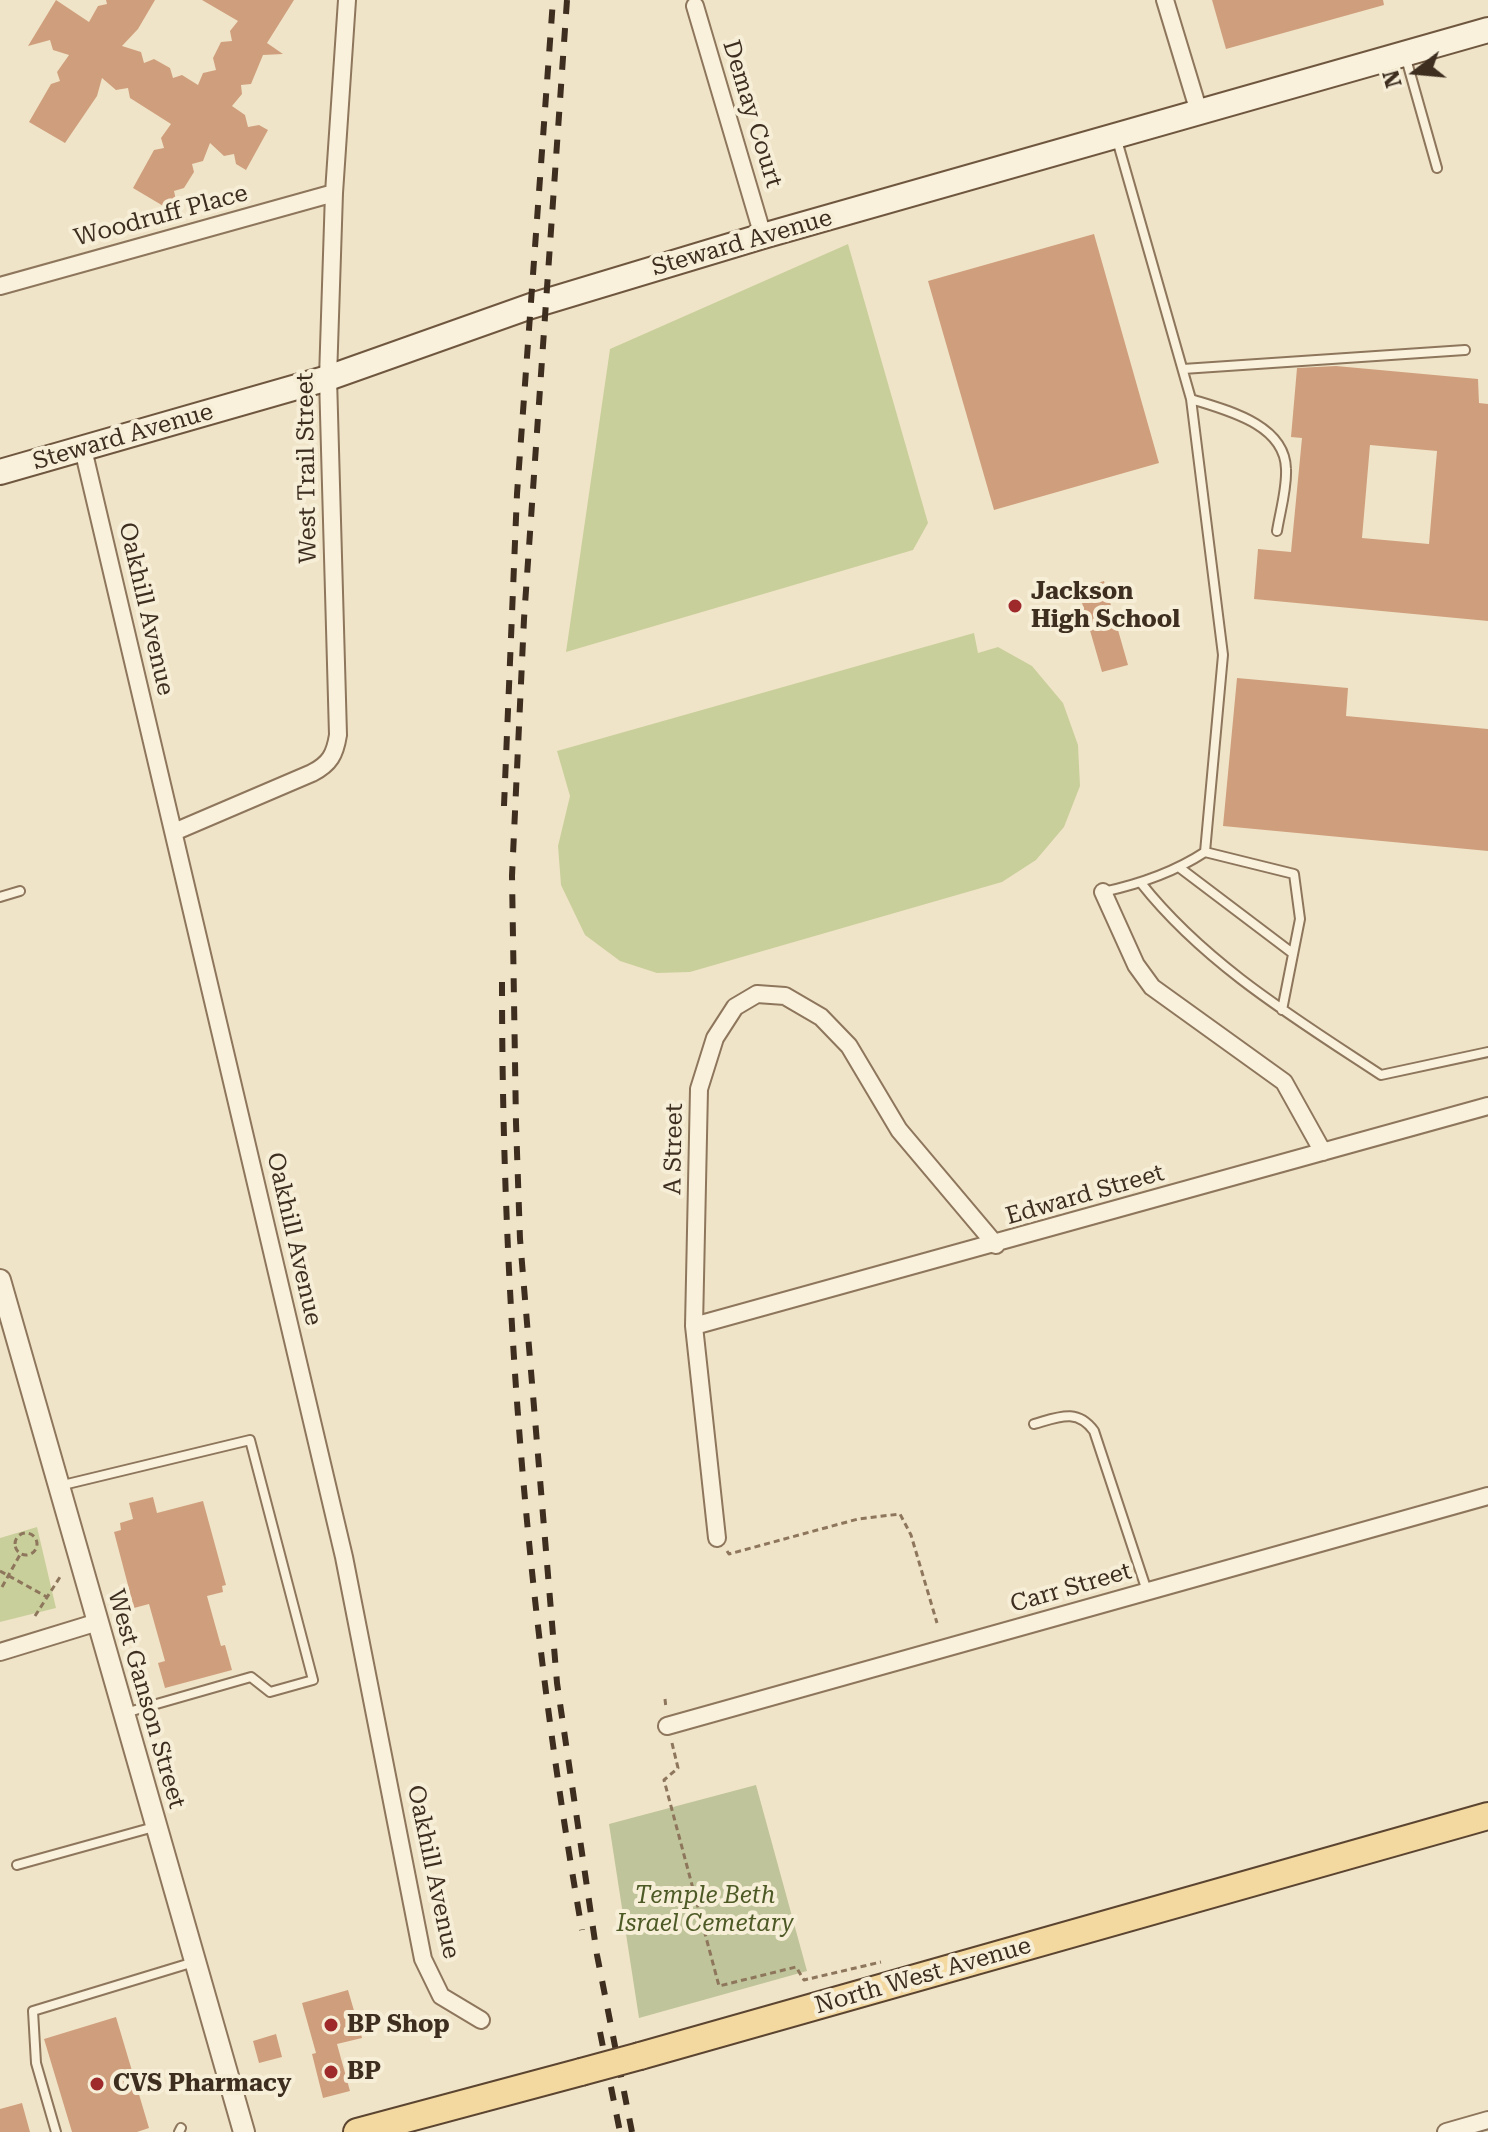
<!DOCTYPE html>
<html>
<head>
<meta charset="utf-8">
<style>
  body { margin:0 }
  #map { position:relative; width:1488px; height:2132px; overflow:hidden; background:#f0e4c8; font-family:"Roboto Serif",serif }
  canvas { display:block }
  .north { position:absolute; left:1376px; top:32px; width:80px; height:80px; -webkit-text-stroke:6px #f7eed8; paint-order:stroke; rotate:254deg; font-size:22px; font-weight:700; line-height:32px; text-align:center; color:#3d2e20 }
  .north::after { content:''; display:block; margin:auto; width:28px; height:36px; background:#3d2e20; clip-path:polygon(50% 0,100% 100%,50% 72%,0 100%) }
</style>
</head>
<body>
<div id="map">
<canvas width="1488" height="2132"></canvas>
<div class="north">N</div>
</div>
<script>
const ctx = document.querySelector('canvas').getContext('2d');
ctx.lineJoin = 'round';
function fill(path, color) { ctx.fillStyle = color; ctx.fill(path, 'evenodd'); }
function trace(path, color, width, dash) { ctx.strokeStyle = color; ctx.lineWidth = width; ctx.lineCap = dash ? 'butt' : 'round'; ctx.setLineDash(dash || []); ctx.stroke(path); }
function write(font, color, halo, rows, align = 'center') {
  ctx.font = font + ' "Roboto Serif",serif'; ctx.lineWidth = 8; ctx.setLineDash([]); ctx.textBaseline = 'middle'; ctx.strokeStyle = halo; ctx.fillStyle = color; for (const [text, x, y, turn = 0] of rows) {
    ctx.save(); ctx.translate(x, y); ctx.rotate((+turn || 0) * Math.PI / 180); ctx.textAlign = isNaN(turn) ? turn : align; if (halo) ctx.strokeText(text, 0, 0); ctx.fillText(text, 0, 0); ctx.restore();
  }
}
const green = new Path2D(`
  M848,244L928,523L913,550L566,652L610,349Z
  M974,633L978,653L998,647L1032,666L1063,703L1078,745L1080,786L1064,827L1036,860L1002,882L690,972L657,973L620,961L585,935L561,885L558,846L570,796L557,751Z
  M37,1527L56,1608L0,1622V1538Z`);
const cemetery = new Path2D(`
  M756,1785L807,1971L639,2018L609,1824Z`);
const building = new Path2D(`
  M56,0L89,22L98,6L107,4L106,0H155L138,29L122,46L141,52L144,63L154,59L170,68L173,78L182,75L198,85L203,73L216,70L213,58L221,42L232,41L230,31L238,21L202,0H294L267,43L283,54L263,55L251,84L241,85L242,94L232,106L245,115L248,127L259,125L268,130L246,170L236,164L234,154L224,156L210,143L203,161L192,164L194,172L184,188L174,191L176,200L170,210L133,188L154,150L164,148L161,138L171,124L130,98L128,88L116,90L102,78L97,96L65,143L29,122L51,84L60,81L57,72L69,55L53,50L50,40L28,46Z
  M1212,0H1383L1384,5L1226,49Z
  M1094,234L1159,463L994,510L928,281Z
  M1336,366L1478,379L1479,403L1488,404V621L1254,599L1258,549L1291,552L1302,438L1291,437L1297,368ZM1370,445L1437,451L1429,544L1362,538Z
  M1104,581L1128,665L1102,672L1078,589Z
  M1237,678L1348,688L1346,716L1488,729V851L1223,826Z
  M153,1497L157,1513L203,1501L226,1585L222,1586L223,1592L207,1596L221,1646L225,1645L232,1670L165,1688L158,1663L165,1661L149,1604L134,1608L114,1532L121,1530L120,1523L133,1519L129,1503Z
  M348,1990L362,2038L337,2044L350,2091L323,2098L312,2054L316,2053L302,2003Z
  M116,2017L149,2128L137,2132H72L44,2039Z
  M276,2034L282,2057L259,2063L253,2041Z
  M22,2103L30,2132H0V2109Z`);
const path = new Path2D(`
  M15 1544a11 11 0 1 1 22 0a11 11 0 1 1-22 0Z
  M727,1551L729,1554L858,1519L900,1514L911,1535L937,1623
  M0,1571L47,1597
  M2,1587L21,1553
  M35,1616L60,1577
  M665,1699L666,1708
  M672,1743L678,1768L664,1780L719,1986L796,1967L804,1980L881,1962`);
const service = new Path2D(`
  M1405,55L1437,168
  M1183,369L1465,350
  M1191,399C1226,410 1285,424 1286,469C1287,489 1280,512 1277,531
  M1205,852L1294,874L1300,919L1282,1010
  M1180,868L1291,952
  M1141,883C1205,964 1296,1019 1381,1075L1488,1052
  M1103,892C1140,884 1173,873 1205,852L1223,655L1191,399L1117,140
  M0,897L20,891
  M1034,1424C1059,1417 1077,1408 1094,1431L1147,1591
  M59,1486L250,1440L313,1680L270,1692L251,1677L125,1713
  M17,1865L154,1827
  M56,2132L36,2063L33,2011L194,1962
  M179,2132L181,2128`);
const minor = new Path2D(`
  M1165,0L1199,112
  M695,6L763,236
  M0,286L334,193
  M83,449L344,1557L423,1959L441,1996L481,2020
  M174,832L312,773C330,764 335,754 338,735L328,378L334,193L347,0
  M1103,892L1136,965L1152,987L1284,1082L1323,1152
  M694,1326L1488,1106
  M717,1538L694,1326L699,1089L715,1038L735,1007L757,994L785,996L821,1017L849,1046L899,1130L996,1245
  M0,1652L98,1622
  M667,1726L1488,1496
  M1446,2132L1488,2120`);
const tertiary = new Path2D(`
  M0,1280L244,2132`);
const secondary = new Path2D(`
  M0,472L328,378L531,306L763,236L1488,30`);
const primary = new Path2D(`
  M640,2056L1488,1816
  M357,2132L581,2072`);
const rail = new Path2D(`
  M567,0L524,619L512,876L516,1123L520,1239L557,1683L597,1955L632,2132
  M504,806L517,494L553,0
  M502,982C502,1300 527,1617 582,1930
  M600,2032L620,2132`);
const primaryBridge = new Path2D(`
  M581,2072L640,2056`);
const markers = [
  [1015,606,8,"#9e2a2b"],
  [331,2025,8,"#9e2a2b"],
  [331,2072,8,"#9e2a2b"],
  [97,2084,8,"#9e2a2b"]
];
const streetNames = [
  ["Demay Court",752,114,73],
  ["Woodruff Place",161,216,-15],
  ["Steward Avenue",742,243,-16],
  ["Steward Avenue",123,437,-16],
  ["West Trail Street",307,468,-91],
  ["Oakhill Avenue",146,609,77],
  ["A Street",674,1149,-89],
  ["Edward Street",1085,1195,-16],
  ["Oakhill Avenue",294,1239,77],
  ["Carr Street",1071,1588,-16],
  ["West Ganson Street",146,1699,74],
  ["Oakhill Avenue",433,1872,78],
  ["North West Avenue",923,1976,-16]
];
const poiNames = [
  ["Jackson",1031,592],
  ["High School",1031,620],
  ["BP Shop",347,2025],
  ["BP",347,2072],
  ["CVS Pharmacy",113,2084]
];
const parkNames = [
  ["Temple Beth",705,1896],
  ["Israel Cemetary",705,1924]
];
fill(green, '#c9cf9b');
fill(cemetery, '#bfc49a');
fill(building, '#cf9f7d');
trace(service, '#8d765c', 12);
trace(minor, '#8d765c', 20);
trace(tertiary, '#8d765c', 24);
trace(secondary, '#6f573f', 28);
trace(primary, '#5b4430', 30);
trace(path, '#8d765c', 3, [6, 4]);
trace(service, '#faf1dc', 8);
trace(minor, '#faf1dc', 16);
trace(tertiary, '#faf1dc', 20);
trace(secondary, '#faf1dc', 24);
trace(primary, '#f3d9a0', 26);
trace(rail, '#3d2e20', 6, [14, 14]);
trace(primaryBridge, '#5b4430', 30, []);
trace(primaryBridge, '#f3d9a0', 26);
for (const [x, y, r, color] of markers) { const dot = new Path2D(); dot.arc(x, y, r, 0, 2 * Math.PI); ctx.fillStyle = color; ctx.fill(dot); trace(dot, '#f7eed8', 3); }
write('24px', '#3d2e20', '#f7eed8', streetNames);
write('bold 24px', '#3d2e20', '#f7eed8', poiNames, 'left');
write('italic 24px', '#4d5a26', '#f7eed8', parkNames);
</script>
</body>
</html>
